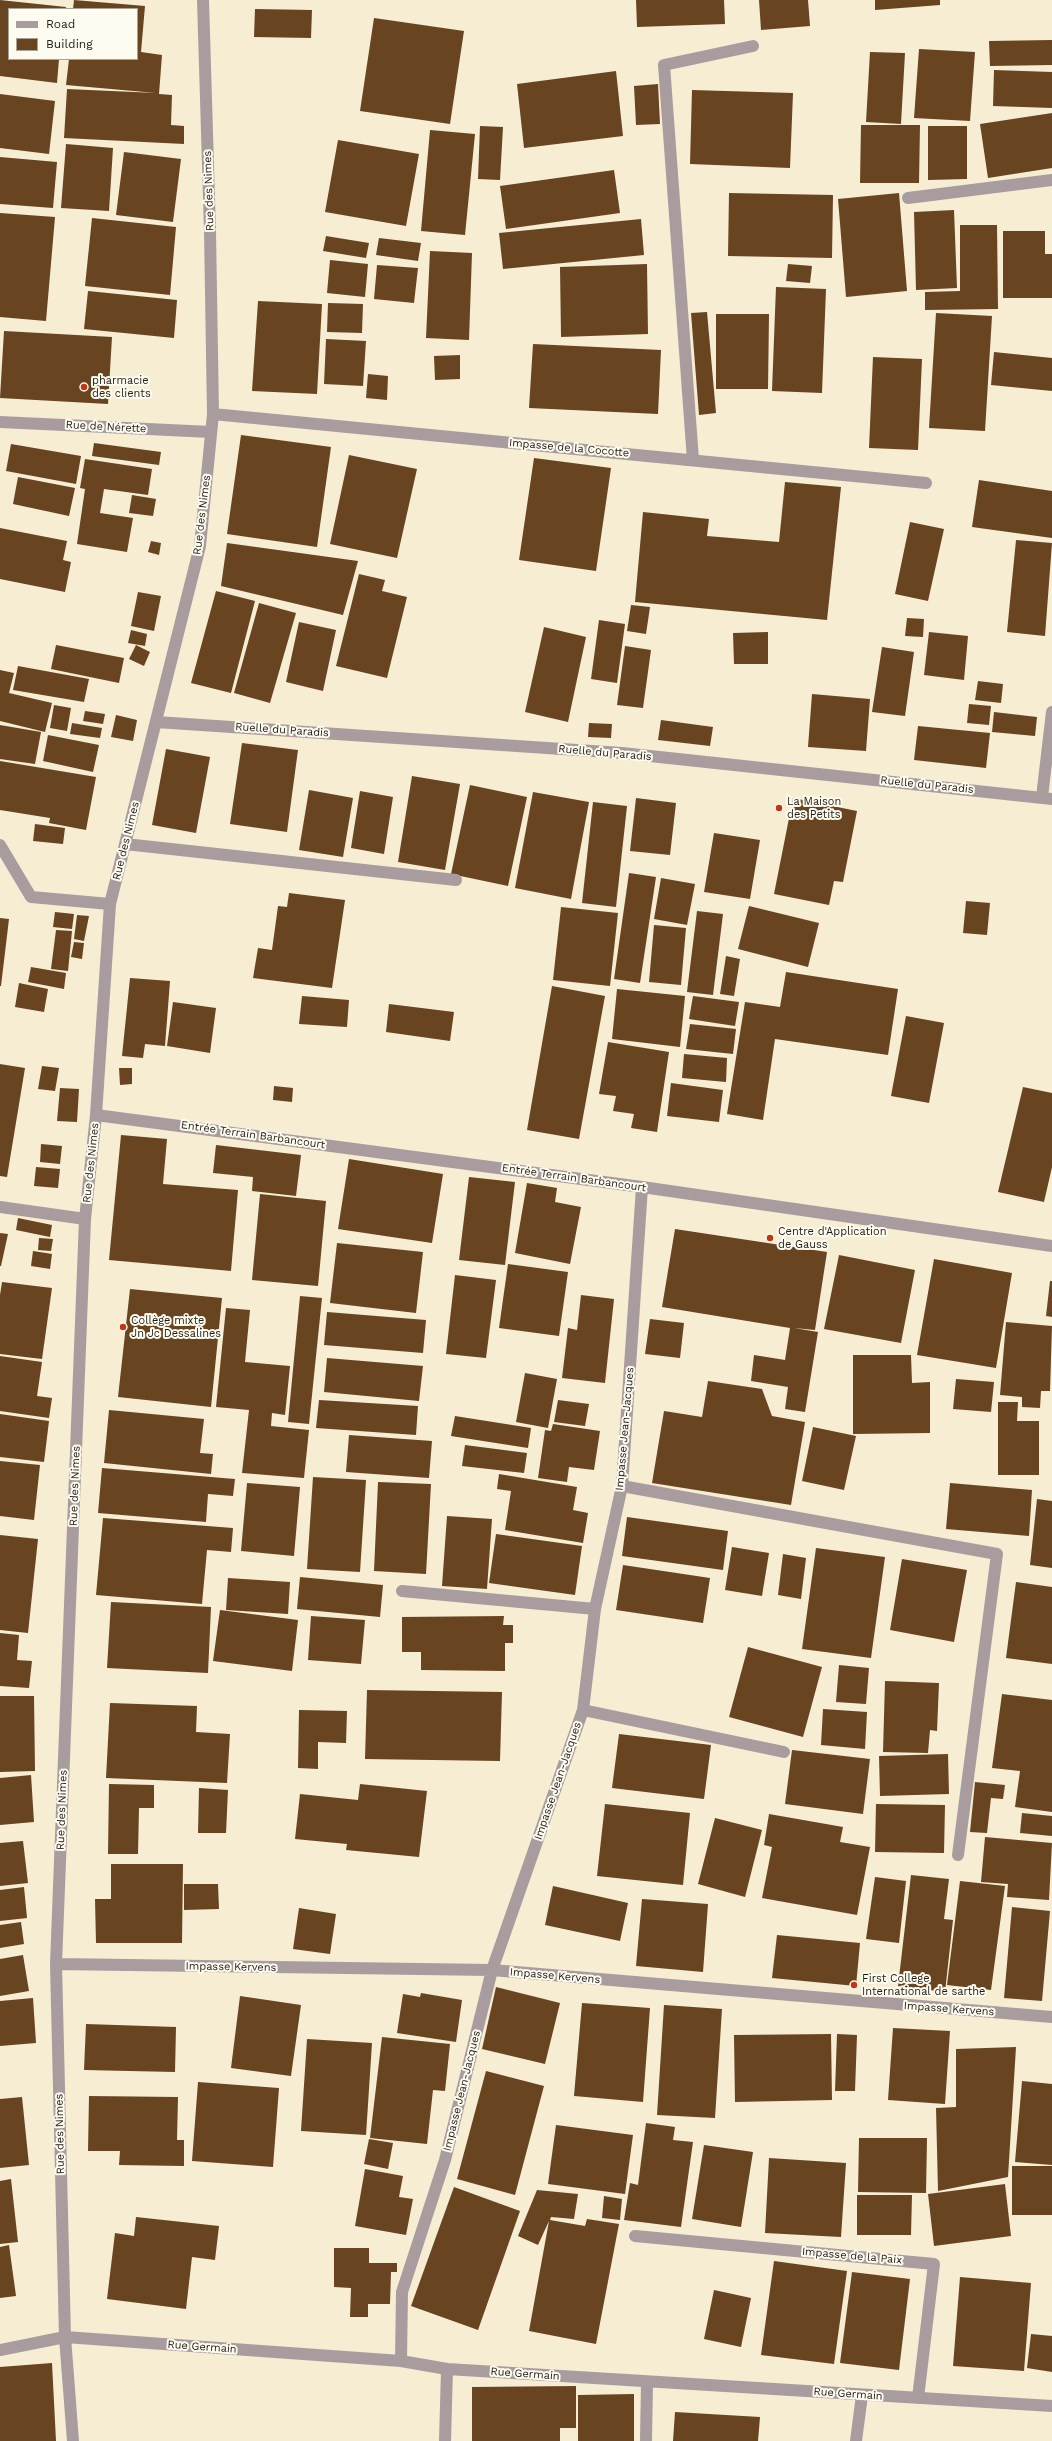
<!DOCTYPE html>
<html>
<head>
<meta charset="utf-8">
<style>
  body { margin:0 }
  #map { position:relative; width:1052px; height:2441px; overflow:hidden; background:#f6edd3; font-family:"Work Sans",sans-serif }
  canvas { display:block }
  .legend { position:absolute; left:8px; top:8px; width:130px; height:52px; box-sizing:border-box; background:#fefbf0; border:1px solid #a5a298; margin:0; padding:5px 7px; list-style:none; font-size:12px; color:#1f1c13 }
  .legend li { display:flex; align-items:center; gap:8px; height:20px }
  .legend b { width:20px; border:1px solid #a5a298 }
</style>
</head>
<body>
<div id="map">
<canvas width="1052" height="2441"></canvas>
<ul class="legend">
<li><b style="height:5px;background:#a99c9e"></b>Road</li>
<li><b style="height:11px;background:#684421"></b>Building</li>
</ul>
</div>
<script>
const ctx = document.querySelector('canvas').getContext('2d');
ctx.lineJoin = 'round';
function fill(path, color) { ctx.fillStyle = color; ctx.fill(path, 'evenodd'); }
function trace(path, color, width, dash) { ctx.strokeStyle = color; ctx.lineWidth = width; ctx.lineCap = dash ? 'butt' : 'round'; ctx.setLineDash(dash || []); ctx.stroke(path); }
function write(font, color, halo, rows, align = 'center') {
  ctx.font = font + ' "Work Sans",sans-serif'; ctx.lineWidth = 4; ctx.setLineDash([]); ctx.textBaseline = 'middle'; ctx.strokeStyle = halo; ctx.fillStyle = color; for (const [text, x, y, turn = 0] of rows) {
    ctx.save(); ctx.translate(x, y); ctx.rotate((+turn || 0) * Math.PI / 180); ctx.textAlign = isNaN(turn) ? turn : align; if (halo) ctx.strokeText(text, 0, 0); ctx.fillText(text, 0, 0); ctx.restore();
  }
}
const building = new Path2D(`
  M0,0L66,7V9H9V59H59L57,83L0,76Z
  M74,0L145,6L141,52L162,55L159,94L172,95L171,125L184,126V144L64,138L67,89L156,93L66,85L69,59H137V9H73Z
  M636,0H724L725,24L637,27Z
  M759,0H808L810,26L761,30Z
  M875,0H940V5L875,10Z
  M255,9L312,10L311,38L254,37Z
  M374,18L464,31L450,124L360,111Z
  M1052,40V65L990,66L989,41Z
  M919,49L975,52L970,121L914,118Z
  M870,52L905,53L901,124L866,122Z
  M994,70L1052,72V108L993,106Z
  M616,71L623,136L524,148L517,84Z
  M658,84L660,124L636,125L634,86Z
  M692,90L793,93L790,168L690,164Z
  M0,94L55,101L49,154L0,148Z
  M1052,113V168L988,178L980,124Z
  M861,125H920L919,183H860Z
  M480,126L503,127L500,180L478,179Z
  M928,126H967V179L928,180Z
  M430,130L475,134L465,235L421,231Z
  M338,140L419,154L406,226L325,212Z
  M66,144L113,148L109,211L61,208Z
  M124,152L181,159L173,222L116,215Z
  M0,157L57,162L53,208L0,204Z
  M614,170L620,213L506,229L500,186Z
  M729,193L833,195L832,258L728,256Z
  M899,193L907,291L846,297L838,199Z
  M954,210L957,288L916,290L914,212Z
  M0,213L55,217L46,321L0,317Z
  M92,218L176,227L170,295L85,286Z
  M641,219L644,255L503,269L499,233Z
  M960,225H997L998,309L925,310V292L960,291Z
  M1003,231H1045V254H1052V298H1003Z
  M326,236L369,243L366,258L323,251Z
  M379,238L421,243L418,261L376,255Z
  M430,251L472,253L469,340L426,338Z
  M330,260L368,264L365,297L327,293Z
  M647,264L648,334L561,337L560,267Z
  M788,264L812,266L810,283L786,281Z
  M377,265L418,268L414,303L374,299Z
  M776,287L826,289L822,393L772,391Z
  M88,291L177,300L174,338L84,329Z
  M258,301L322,304L317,394L252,391Z
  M328,303L363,304L362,333L327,332Z
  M707,312L716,413L699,415L691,313Z
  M936,313L992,316L985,431L929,428Z
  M716,314H769L768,389H716Z
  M4,331L112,337L108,404L0,398Z
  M326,339L366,341L363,386L324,384Z
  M533,344L661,350L658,414L529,408Z
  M994,352L1052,358V391L991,385Z
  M460,355V379L435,380L434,356Z
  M873,357L922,359L918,450L869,448Z
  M368,374L388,376L387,400L366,398Z
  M241,435L331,447L317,547L227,534Z
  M94,443L161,452L159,465L92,456Z
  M11,444L81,456L76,484L6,471Z
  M349,455L417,469L397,558L330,544Z
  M534,458L611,468L596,571L519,560Z
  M85,459L152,469L148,495L104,489L100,513L133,518L127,552L77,544L85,489L80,488Z
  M18,477L75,488L69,516L13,504Z
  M979,480L1052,491V538L972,527Z
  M785,482L841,487L827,620L635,602L643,512L709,519L707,536L779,542Z
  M132,495L156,499L153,516L129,513Z
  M910,522L944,529L928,601L895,594Z
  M0,528L67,541L63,560L71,562L65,592L0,579Z
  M1016,540L1052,543L1045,636L1007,632Z
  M151,541L161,543L159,555L148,552Z
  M227,543L358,561L343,615L221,586Z
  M359,574L385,580L382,591L407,597L387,678L336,666Z
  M216,591L255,601L231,693L191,683Z
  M138,592L161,596L154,631L131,626Z
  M259,603L296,613L270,703L234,693Z
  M631,605L650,607L646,634L627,631Z
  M907,618L924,619L923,637L905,636Z
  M599,620L625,624L617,683L591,679Z
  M299,622L336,630L323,691L286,682Z
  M544,627L586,637L568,722L525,712Z
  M131,630L147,634L145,646L128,643Z
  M768,632V664H734L733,633Z
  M929,632L968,636L964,680L924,675Z
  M56,645L124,658L119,683L51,669Z
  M136,645L150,652L144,666L129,659Z
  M625,646L651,650L643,708L617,705Z
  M882,647L914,652L905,716L872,712Z
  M18,666L89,679L84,702L13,690Z
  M0,670L14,673L9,693L52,703L45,732L0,721Z
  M978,681L1003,684L1001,703L975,700Z
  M812,694L870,699L866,751L808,747Z
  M969,704L991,706L989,725L967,723Z
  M54,705L71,708L67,731L50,728Z
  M85,711L105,714L103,724L83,721Z
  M994,712L1037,717L1035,736L992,732Z
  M116,715L137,720L133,741L111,737Z
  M661,720L713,727L710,746L658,740Z
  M72,723L102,728L100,738L70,734Z
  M589,723L612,724L611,738L588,737Z
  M0,725L41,732L35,764L0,759Z
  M918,726L990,733L986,768L914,760Z
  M48,735L99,745L93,772L43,761Z
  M242,743L298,750L287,832L230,824Z
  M166,749L210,757L196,833L152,825Z
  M0,761L96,777L86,830L49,823L50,818L0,810Z
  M412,776L460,784L445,870L398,862Z
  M470,785L527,797L508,886L451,874Z
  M309,790L353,798L343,857L299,850Z
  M360,791L393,797L384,854L351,848Z
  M533,792L589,802L571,899L515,888Z
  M636,798L676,803L670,855L630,851Z
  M793,798L857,811L843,882L834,881L829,905L774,894Z
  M593,802L627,806L616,907L582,903Z
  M35,824L65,828L63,844L33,841Z
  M714,833L760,840L750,899L704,892Z
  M629,873L656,877L640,983L614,979Z
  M661,878L695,884L687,925L654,919Z
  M289,893L345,900L332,988L253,978L258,948L272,950L278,906L287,907Z
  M966,901L990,903L987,935L963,933Z
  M749,906L819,923L808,967L738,949Z
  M561,907L618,913L610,986L553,980Z
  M697,911L723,914L713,995L687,992Z
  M55,912L74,914L72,929L53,927Z
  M77,915L89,916L84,941L74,939Z
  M0,918L9,919L1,986H0Z
  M654,925L686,928L681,985L649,982Z
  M56,930L72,931L68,971L51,969Z
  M74,942L84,943L82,959L71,957Z
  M726,956L740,959L734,996L720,994Z
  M31,967L66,973L64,989L28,982Z
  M786,972L898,989L888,1055L775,1039L763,1120L727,1114L745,1002L780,1007Z
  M130,978L170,981L165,1046L145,1044L143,1058L122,1056Z
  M19,983L48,989L44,1012L15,1007Z
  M552,986L605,996L579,1139L527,1130Z
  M617,989L685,996L680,1047L612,1039Z
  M302,996L349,1000L347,1027L299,1024Z
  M693,996L739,1002L735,1026L689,1019Z
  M173,1002L216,1008L210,1053L167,1046Z
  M389,1004L454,1012L450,1041L386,1032Z
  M906,1016L944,1023L929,1103L891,1096Z
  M690,1024L736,1029L733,1054L686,1049Z
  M608,1042L669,1052L657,1132L631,1128L634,1114L613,1111L616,1096L599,1094Z
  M684,1054L727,1058L726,1082L682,1078Z
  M0,1064L25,1068L7,1177L0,1176Z
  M42,1066L59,1068L55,1091L38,1089Z
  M119,1068H132V1084L120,1085Z
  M671,1083L723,1090L719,1122L667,1116Z
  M274,1086L293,1088L292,1102L273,1100Z
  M1023,1087L1052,1093V1167L1044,1202L998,1192Z
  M60,1088L79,1089L77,1122L57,1121Z
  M121,1135L167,1139L163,1184L238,1190L231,1271L109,1260Z
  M41,1144L62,1146L60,1164L40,1162Z
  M216,1145L301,1155L296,1196L252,1191L253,1177L213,1173Z
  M349,1159L443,1174L432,1243L338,1229Z
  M36,1167L60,1169L58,1188L34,1186Z
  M469,1177L515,1182L505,1265L459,1260Z
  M527,1183L557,1188L555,1202L581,1207L570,1264L515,1253Z
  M260,1194L326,1201L318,1286L252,1280Z
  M18,1218L52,1225L50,1237L16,1230Z
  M675,1229L827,1252L815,1330L794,1328L818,1332L805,1412L785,1409L788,1387L751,1381L754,1355L785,1360L790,1328L662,1307Z
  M0,1233L8,1234L1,1266H0Z
  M39,1238L53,1239L51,1251L38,1250Z
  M337,1243L423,1252L416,1313L330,1303Z
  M33,1251L52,1254L50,1269L31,1266Z
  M839,1255L915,1270L901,1343L824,1329Z
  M934,1259L1012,1273L996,1368L917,1355Z
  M508,1264L568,1272L559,1336L499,1328Z
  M455,1275L496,1280L486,1358L446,1354Z
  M1050,1281H1052V1317L1046,1316Z
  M2,1282L52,1288L42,1359L0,1354V1295Z
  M130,1289L222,1298L211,1407L118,1397Z
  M581,1295L614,1299L605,1383L562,1378L568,1328L577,1330Z
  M300,1296L322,1298L309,1424L288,1422Z
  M226,1308L250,1310L245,1362L290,1366L285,1415L272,1413L271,1426L309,1430L304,1478L242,1473L249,1410L216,1407Z
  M327,1312L426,1320L423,1353L324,1345Z
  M650,1319L684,1323L680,1358L645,1354Z
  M1006,1322L1052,1326L1050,1391H1041L1040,1408L1022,1407V1397L1000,1395Z
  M853,1355H911L912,1383L930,1382V1433L853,1434Z
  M0,1356L42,1362L37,1396L52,1398L49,1418L0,1411Z
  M327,1358L423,1366L419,1401L324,1392Z
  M525,1373L557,1379L548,1428L516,1422Z
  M956,1379L994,1382L991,1412L953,1409Z
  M708,1381L762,1389L772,1416L805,1422L791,1505L652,1483L664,1411L702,1417Z
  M319,1400L418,1406L416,1435L316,1428Z
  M558,1400L589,1404L585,1426L554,1422Z
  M998,1402H1018L1017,1421H1039V1475H998Z
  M109,1410L204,1419L200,1453L213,1454L211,1474L104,1463Z
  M0,1414L49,1421L44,1462L0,1457Z
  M455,1416L531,1428L528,1448L451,1436Z
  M553,1424L600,1431L594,1470L569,1467L567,1482L538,1478L545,1430L551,1431Z
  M813,1427L856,1436L844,1490L802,1481Z
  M349,1435L432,1441L429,1478L346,1472Z
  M465,1445L527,1453L524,1473L462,1466Z
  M0,1461L40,1465L34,1520L0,1516Z
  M102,1468L235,1479L233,1496L208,1494L206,1522L98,1513Z
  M499,1474L577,1487L573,1510L588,1513L583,1543L505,1530L511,1491L497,1489Z
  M313,1477L366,1480L360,1572L307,1569Z
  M378,1482L431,1484L426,1574L374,1571Z
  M247,1483L300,1487L294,1556L241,1551Z
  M950,1483L1032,1490L1029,1536L946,1529Z
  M1037,1499L1052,1501V1568L1030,1565Z
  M447,1516L492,1519L487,1589L442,1586Z
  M627,1517L728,1531L723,1570L622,1556Z
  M103,1518L233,1528L231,1552L207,1550L202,1604L96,1595Z
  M496,1534L582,1546L575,1595L489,1583Z
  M0,1535L38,1539L28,1633L0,1630Z
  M732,1547L769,1553L762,1596L725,1590Z
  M816,1548L885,1557L871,1658L802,1649Z
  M783,1554L806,1558L801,1599L778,1595Z
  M902,1559L967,1570L954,1642L890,1630Z
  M623,1565L710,1578L703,1623L616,1610Z
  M300,1577L383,1585L380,1617L297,1609Z
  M228,1578L290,1582L288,1614L226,1610Z
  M1016,1582L1052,1587V1664L1006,1658Z
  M111,1602L211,1607L208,1673L107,1668Z
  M220,1610L298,1620L292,1671L213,1661Z
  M311,1616L365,1620L361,1664L308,1660Z
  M504,1616L503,1625H513V1643H505V1671L421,1670V1652H402V1617Z
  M0,1633L19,1635L17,1660L32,1661L29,1688L0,1686Z
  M748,1647L822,1667L803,1737L729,1717Z
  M839,1665L869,1668L866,1704L836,1702Z
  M885,1681L939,1683L937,1731L930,1730L928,1753L883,1752Z
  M367,1690L502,1692L500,1761L365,1759Z
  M1002,1694L1052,1700V1812L1015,1807L1020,1771L992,1768Z
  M0,1696H34L35,1771L0,1772Z
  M110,1703L197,1706L196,1732L230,1734L227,1783L106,1778Z
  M823,1709L867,1712L865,1749L821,1745Z
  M299,1710L347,1711L346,1743L318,1742V1769L298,1768Z
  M619,1734L711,1745L704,1799L612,1788Z
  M792,1750L870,1759L863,1814L785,1804Z
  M948,1754L949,1794L880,1796L879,1756Z
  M31,1775L34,1822L0,1825V1778Z
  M975,1782L1005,1785L1003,1799L991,1798L987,1833L970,1832Z
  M109,1784L154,1785V1808H139L138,1854H108Z
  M360,1784L427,1791L419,1857L346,1850L347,1844L295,1839L300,1794L358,1800Z
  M199,1788L228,1790L226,1833H198Z
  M605,1804L690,1813L683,1885L597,1876Z
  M876,1804L945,1805L944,1853L875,1852Z
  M1022,1813L1052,1816V1836L1020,1833Z
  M769,1814L843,1827L840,1842L870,1847L857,1915L762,1898L772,1847L764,1845Z
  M715,1818L762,1830L745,1897L698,1884Z
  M985,1837L1052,1843L1049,1900L1007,1897L1008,1884L981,1882Z
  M23,1841L28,1883L0,1886V1843Z
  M111,1864H183L182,1943H96L95,1899H111Z
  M911,1875L949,1879L944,1919L953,1920L945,1992L898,1986Z
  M875,1877L906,1881L899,1943L866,1939Z
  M960,1881L1005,1886L991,1990L947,1985Z
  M184,1884H218L219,1909L184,1910Z
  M553,1886L628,1903L620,1941L545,1925Z
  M24,1887L27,1918L0,1921V1890Z
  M642,1899L708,1904L703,1972L636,1966Z
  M1012,1907L1050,1911L1042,2001L1004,1998Z
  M299,1908L336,1914L330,1954L293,1949Z
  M21,1922L24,1944L0,1948V1925Z
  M777,1935L860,1943L856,1986L772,1978Z
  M23,1955L29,1991L0,1996V1959Z
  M496,1987L560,2003L545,2064L482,2049Z
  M421,1993L462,2000L456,2042L397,2033L403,1994L420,1997Z
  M240,1996L301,2005L291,2076L231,2068Z
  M33,1998L36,2043L0,2046V2001Z
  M582,2003L650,2008L643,2102L574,2096Z
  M664,2005L722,2009L715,2118L657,2115Z
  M86,2024L176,2027L175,2072L84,2070Z
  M893,2028L950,2031L945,2104L888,2100Z
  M831,2034L832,2100L735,2102L734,2035Z
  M837,2034L857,2035L855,2091H835Z
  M382,2037L450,2044L445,2091L433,2090L427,2144L370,2138Z
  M307,2039L372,2043L366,2135L301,2131Z
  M1016,2047L1008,2177L938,2191L936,2108L956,2107V2049Z
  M486,2071L544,2086L515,2195L457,2179Z
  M1022,2081L1052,2084V2165L1015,2162Z
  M198,2082L279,2088L273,2167L192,2161Z
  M89,2096L178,2097L177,2140H184V2166L119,2165L120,2151H88Z
  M22,2097L29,2165L0,2168V2099Z
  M646,2123L675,2127L673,2140L693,2142L681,2227L624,2220L630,2183L638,2185Z
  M556,2125L633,2135L625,2194L548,2184Z
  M859,2138H927L926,2193L858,2192Z
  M369,2139L393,2143L388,2169L364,2164Z
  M704,2145L753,2152L741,2227L692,2219Z
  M769,2158L846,2163L841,2237L765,2233Z
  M1012,2166H1052V2215H1012Z
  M365,2169L403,2176L399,2197L413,2199L406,2235L355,2226Z
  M11,2179L18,2242L0,2244V2181Z
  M1005,2184L1011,2236L934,2246L928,2194Z
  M454,2187L520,2211L478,2330L411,2306Z
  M537,2190L578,2194L574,2219L551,2217L550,2220L585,2226L587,2219L619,2224L596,2344L529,2331L549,2221L538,2245L518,2236Z
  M857,2195H912L911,2235H857Z
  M604,2196L622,2199L620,2220L602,2218Z
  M136,2217L219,2226L215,2260L192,2257L186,2309L107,2299L115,2233L134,2236Z
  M9,2245L16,2296L0,2298V2247Z
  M334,2248H369V2263H397V2272H391L390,2304H368V2317H350L351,2288L334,2287Z
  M774,2261L847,2271L834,2364L761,2355Z
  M852,2272L910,2279L899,2370L840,2363Z
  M960,2277L1031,2283L1024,2371L953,2366Z
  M714,2290L751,2298L741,2347L704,2339Z
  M1031,2334L1052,2336V2372L1027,2368Z
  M52,2363L56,2441H0V2367Z
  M576,2386V2428H560V2441H472V2387Z
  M634,2394V2441H578V2395Z
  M675,2412L760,2417L758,2441H673Z`);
const minor = new Path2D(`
  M908,198L1052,180
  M213,414L926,483
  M0,422L211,432
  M693,460L664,65L753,46
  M156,722L622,753L1052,799
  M1042,797L1052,712
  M125,844L456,880
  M0,845L31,897L110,904
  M96,1115L642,1187L1052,1246
  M0,1207L85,1219
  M622,1486L997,1554L958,1855
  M402,1591L595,1609
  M583,1710L784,1752
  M56,1964L492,1970L1052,2017
  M635,2236L934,2264L918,2398
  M0,2350L65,2337L401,2361L447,2369L1052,2406
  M401,2361L402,2292L445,2160L492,1970L583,1710L595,1609L622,1486L642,1187
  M73,2441L65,2337L56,1964L85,1219L96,1115L110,904L200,546L213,414L210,231L203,0
  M445,2441L447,2369
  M646,2441L647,2382
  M856,2441L862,2395`);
const markers = [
  [84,387,4,"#c13713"],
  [779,808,4,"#c13713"],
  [770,1238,4,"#c13713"],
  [123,1327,4,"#c13713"],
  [854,1985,4,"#c13713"]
];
const streetNames = [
  ["Rue des Nimes",209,191,-92],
  ["Rue de Nérette",106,427,3],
  ["Impasse de la Cocotte",569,448,5],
  ["Rue des Nimes",202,515,-83],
  ["Ruelle du Paradis",282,730,4],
  ["Ruelle du Paradis",605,753,5],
  ["Ruelle du Paradis",927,785,6],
  ["Rue des Nimes",126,841,-76],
  ["Entrée Terrain Barbancourt",253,1135,8],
  ["Rue des Nimes",91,1163,-84],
  ["Entrée Terrain Barbancourt",574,1178,8],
  ["Impasse Jean-Jacques",625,1429,-85],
  ["Rue des Nimes",75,1486,-88],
  ["Impasse Jean-Jacques",558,1781,-71],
  ["Rue des Nimes",62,1810,-88],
  ["Impasse Kervens",231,1967,1],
  ["Impasse Kervens",555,1976,5],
  ["Impasse Kervens",949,2009,4],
  ["Impasse Jean-Jacques",462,2091,-76],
  ["Rue des Nimes",60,2134,-91],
  ["Impasse de la Paix",852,2256,5],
  ["Rue Germain",202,2347,4],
  ["Rue Germain",525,2374,4],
  ["Rue Germain",848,2394,4]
];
const poiNames = [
  ["pharmacie",92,381],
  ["des clients",92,394],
  ["La Maison",787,802],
  ["des Petits",787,815],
  ["Centre d'Application",778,1232],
  ["de Gauss",778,1245],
  ["Collège mixte",131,1321],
  ["Jn Jc Dessalines",131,1334],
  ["First College",862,1979],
  ["International de sarthe",862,1992]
];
fill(building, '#684421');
trace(minor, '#a99c9e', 12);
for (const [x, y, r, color] of markers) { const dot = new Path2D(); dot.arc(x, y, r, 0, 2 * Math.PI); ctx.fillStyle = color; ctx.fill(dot); trace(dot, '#fefbf0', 1.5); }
write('11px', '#1f1c13', '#fefbf0', streetNames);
write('11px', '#1f1c13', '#fefbf0', poiNames, 'left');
</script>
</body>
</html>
